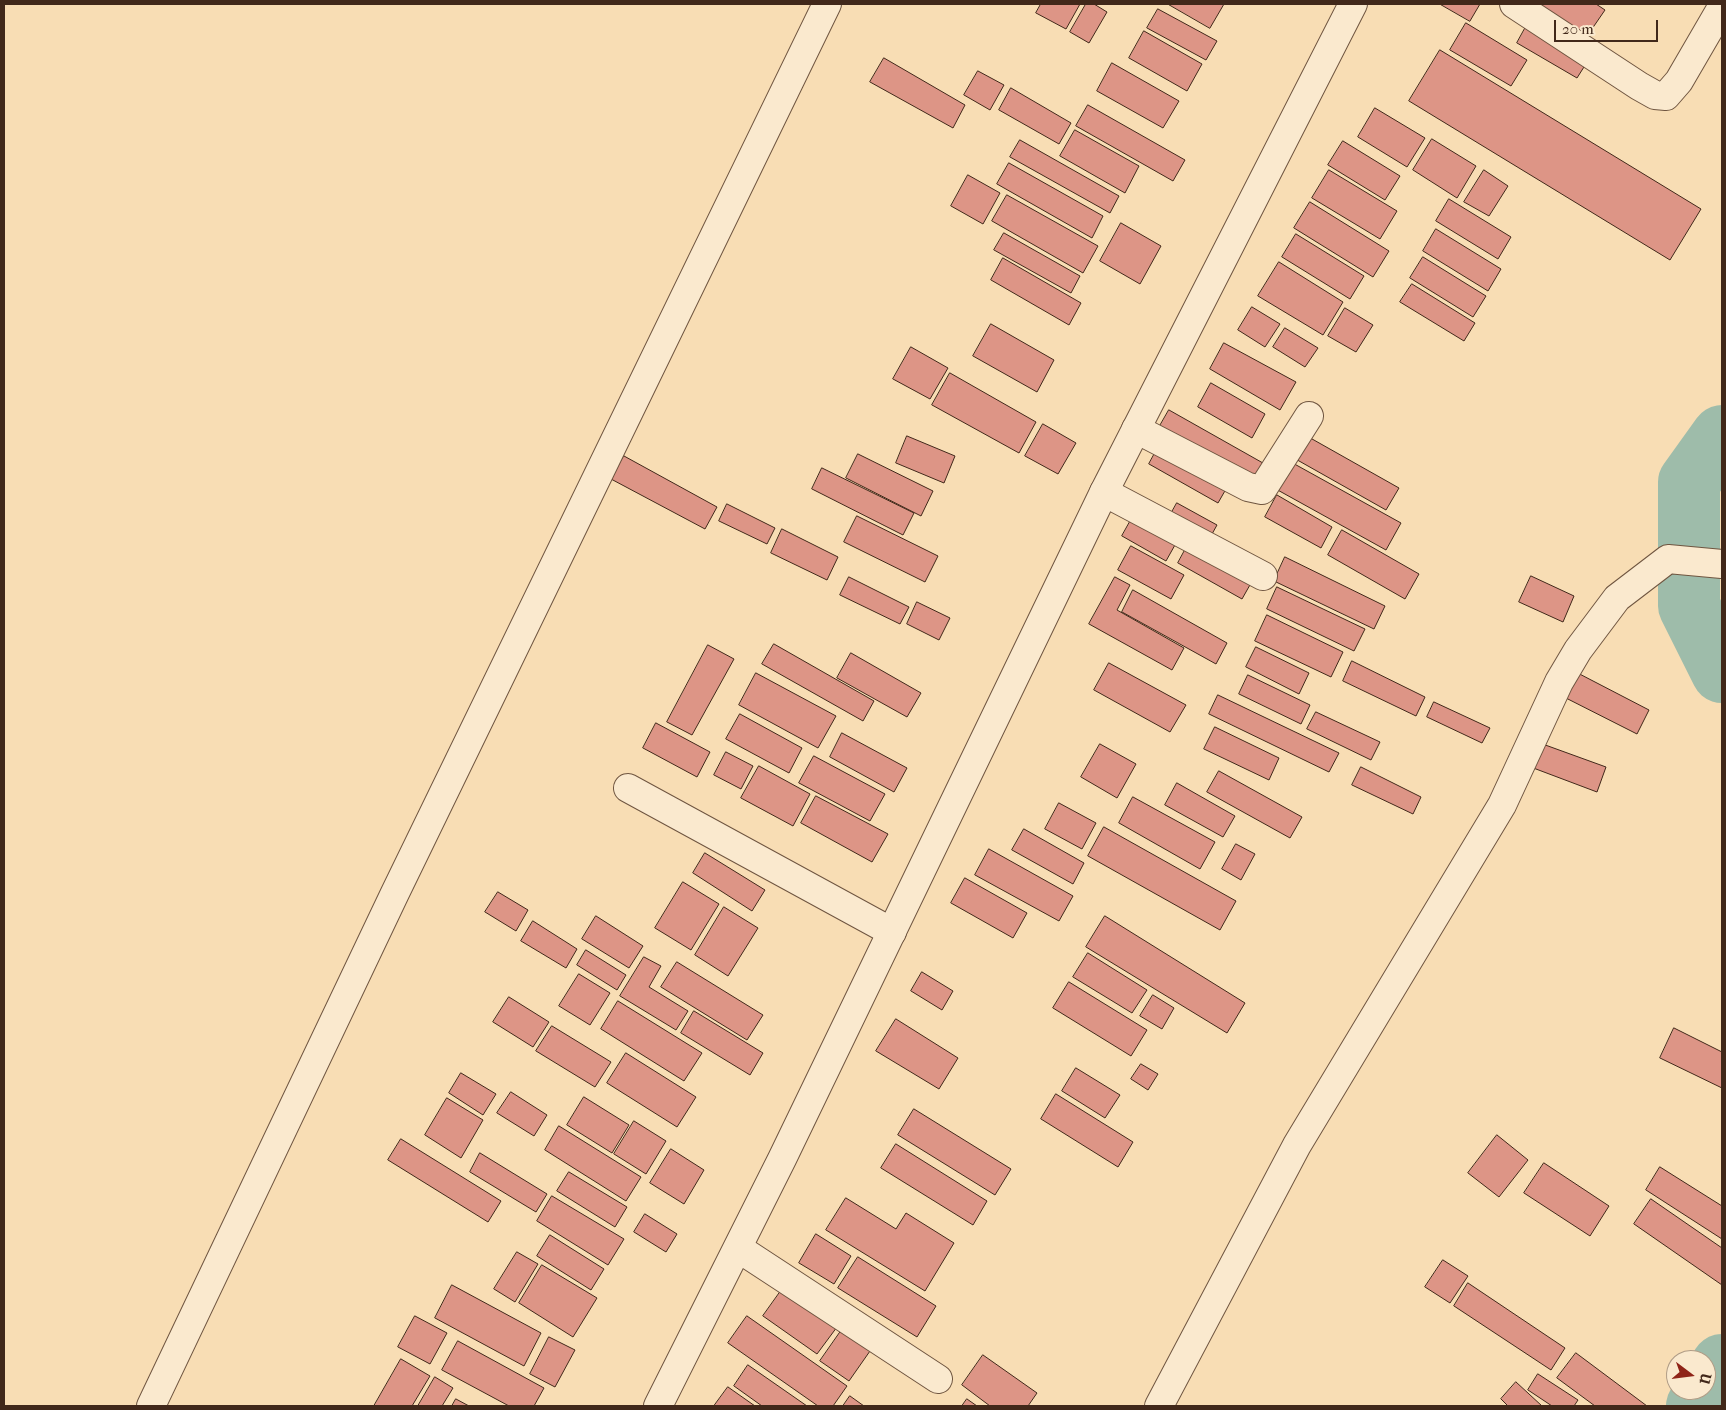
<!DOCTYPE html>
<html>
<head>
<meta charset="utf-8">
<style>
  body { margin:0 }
  #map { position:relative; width:1726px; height:1410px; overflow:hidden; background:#f8ddb4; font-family:"IM FELL French Canon",serif }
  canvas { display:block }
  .frame { position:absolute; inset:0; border:5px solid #41281a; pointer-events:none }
  .north { position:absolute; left:1666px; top:1350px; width:50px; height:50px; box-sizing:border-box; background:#fae9ce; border:1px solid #b09c86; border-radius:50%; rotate:105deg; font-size:14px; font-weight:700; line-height:20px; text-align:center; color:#41281a }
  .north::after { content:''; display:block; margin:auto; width:18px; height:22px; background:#8f2418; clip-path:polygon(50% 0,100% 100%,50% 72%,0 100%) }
  .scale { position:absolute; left:1554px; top:20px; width:104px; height:22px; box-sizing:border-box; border:2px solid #41281a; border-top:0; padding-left:6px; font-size:15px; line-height:18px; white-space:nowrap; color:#41281a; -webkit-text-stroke:4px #fae9ce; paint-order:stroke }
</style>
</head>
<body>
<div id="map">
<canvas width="1726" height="1410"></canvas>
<div class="frame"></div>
<div class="north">U</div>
<div class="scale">20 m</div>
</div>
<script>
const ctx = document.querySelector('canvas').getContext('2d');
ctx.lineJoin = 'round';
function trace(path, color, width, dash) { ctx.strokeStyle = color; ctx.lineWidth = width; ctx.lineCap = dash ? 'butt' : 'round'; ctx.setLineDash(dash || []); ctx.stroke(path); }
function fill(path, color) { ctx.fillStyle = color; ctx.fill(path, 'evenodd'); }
const river = new Path2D(`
  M1722,436L1689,482V606L1722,672
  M1697,1406L1722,1365`);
const building = new Path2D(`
  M1041,4H1080L1066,29L1036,13Z
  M1086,4H1094L1107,12L1089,43L1070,32Z
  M1168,4H1224L1210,28Z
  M1440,4H1480L1470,21Z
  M1529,4H1596L1605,10L1583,42Z
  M1158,9L1217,41L1206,60L1147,28Z
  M1466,23L1527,60L1511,86L1450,50Z
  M1528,23L1589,59L1577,78L1517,43Z
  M1144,31L1202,64L1187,91L1129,58Z
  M1440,50L1701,209L1670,260L1409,101Z
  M884,58L965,105L953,128L870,82Z
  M1112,63L1179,101L1163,128L1097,91Z
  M978,71L1004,85L990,110L964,95Z
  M1011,88L1071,123L1059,144L999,110Z
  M1088,105L1185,160L1173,181L1076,126Z
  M1375,108L1425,138L1407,167L1358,137Z
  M1075,130L1139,166L1125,193L1060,156Z
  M1432,139L1476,166L1457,198L1413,170Z
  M1020,140L1119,196L1110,213L1010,157Z
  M1343,141L1400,176L1385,200L1328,165Z
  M1009,163L1103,216L1092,238L997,184Z
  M1329,170L1397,211L1380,239L1312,198Z
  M1484,170L1508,186L1489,216L1464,202Z
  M968,175L1000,193L983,224L951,206Z
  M1007,195L1098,246L1083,273L992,221Z
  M1449,199L1511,237L1498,259L1436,221Z
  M1310,202L1389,251L1373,277L1294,228Z
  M1121,223L1161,246L1140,284L1100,261Z
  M1436,229L1501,269L1488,291L1423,251Z
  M1004,233L1080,276L1071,293L994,250Z
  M1296,234L1364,276L1350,299L1282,257Z
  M1423,257L1486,296L1473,317L1410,278Z
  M1003,258L1081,303L1069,325L991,280Z
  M1279,262L1343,302L1323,335L1258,296Z
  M1412,284L1475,323L1464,341L1400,302Z
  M1252,307L1280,324L1265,347L1238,330Z
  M1345,308L1373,325L1356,352L1328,336Z
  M991,324L1054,360L1037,392L973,356Z
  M1285,328L1318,348L1305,367L1273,347Z
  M1224,343L1296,382L1280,410L1210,369Z
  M911,347L948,368L930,399L893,379Z
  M950,373L1036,422L1019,453L932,405Z
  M1211,383L1265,414L1252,438L1198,407Z
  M1169,410L1270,467L1258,488L1157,431Z
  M1043,424L1076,443L1058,474L1025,456Z
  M1305,435L1399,488L1386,510L1292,457Z
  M907,436L955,456L944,483L896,463Z
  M1161,442L1230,482L1218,503L1149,464Z
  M858,454L933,491L921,516L846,478Z
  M624,456L717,507L705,529L611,479Z
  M1289,461L1401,523L1386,550L1274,488Z
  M822,468L914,513L903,535L812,489Z
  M1277,495L1332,527L1321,548L1265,517Z
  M1177,503L1217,525L1207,543L1167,521Z
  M727,504L775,528L767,544L719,521Z
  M1136,511L1180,536L1166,561L1122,536Z
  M857,516L938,556L925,582L844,542Z
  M782,529L838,557L827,580L771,553Z
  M1342,530L1419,574L1405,599L1328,555Z
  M1191,539L1255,576L1242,599L1178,563Z
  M1131,546L1184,575L1171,599L1118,570Z
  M1285,557L1385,606L1374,629L1274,581Z
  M1531,576L1574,596L1563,622L1519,602Z
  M849,577L909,607L900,624L840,595Z
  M1115,577L1130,585L1117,610L1184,648L1172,670L1089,624Z
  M1277,587L1365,629L1354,651L1267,609Z
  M1133,590L1227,643L1216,664L1122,612Z
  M917,602L950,618L939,640L907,624Z
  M1267,615L1343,652L1331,677L1255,641Z
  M774,644L874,701L863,721L762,664Z
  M708,645L734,659L692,735L667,722Z
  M1256,647L1309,673L1299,694L1246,667Z
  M851,653L921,693L907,717L837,678Z
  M1352,661L1425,697L1416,716L1343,681Z
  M1109,663L1186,705L1170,732L1094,690Z
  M1568,668L1649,710L1637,734L1556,693Z
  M756,673L836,716L818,748L739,705Z
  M1248,675L1310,705L1301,724L1239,694Z
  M1218,695L1339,753L1329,772L1209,714Z
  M1434,702L1490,728L1482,743L1427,717Z
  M1316,712L1380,742L1371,760L1307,729Z
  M740,714L802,748L789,773L726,739Z
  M656,723L710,752L697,777L643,748Z
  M1215,727L1279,758L1269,780L1204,749Z
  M842,733L907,768L894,792L830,757Z
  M1537,742L1606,767L1597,792L1528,766Z
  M1100,744L1136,764L1117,798L1081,777Z
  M726,752L753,766L741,789L714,775Z
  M814,756L885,794L870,821L799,783Z
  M759,766L810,794L793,826L741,798Z
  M1361,767L1421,797L1413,814L1352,785Z
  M1219,771L1302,817L1290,838L1207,792Z
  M1177,783L1235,816L1223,837L1165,805Z
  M816,796L888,834L872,862L801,823Z
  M1133,797L1215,842L1200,869L1119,823Z
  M1059,803L1096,823L1082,849L1045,829Z
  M1104,827L1236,901L1220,930L1088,856Z
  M1024,829L1084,863L1073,884L1012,850Z
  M1236,844L1255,854L1241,880L1222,869Z
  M989,849L1073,896L1059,921L975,875Z
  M705,853L765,890L752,911L693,873Z
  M965,878L1027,913L1013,938L951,903Z
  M683,882L719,904L691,950L655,928Z
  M498,892L528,910L516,931L485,912Z
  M724,907L758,928L728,976L695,955Z
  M596,916L643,946L629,968L582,939Z
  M1105,916L1245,1003L1227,1033L1086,947Z
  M533,921L577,949L566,968L521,941Z
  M586,950L626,975L617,990L577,965Z
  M1088,953L1147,990L1132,1013L1073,977Z
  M644,957L661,966L649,987L688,1011L676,1030L620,996Z
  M677,962L763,1015L747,1040L661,987Z
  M922,972L953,991L942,1010L911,991Z
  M579,974L610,993L590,1025L559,1006Z
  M1069,982L1147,1030L1131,1056L1053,1008Z
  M1153,995L1174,1008L1162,1029L1140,1016Z
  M509,997L549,1022L533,1047L493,1022Z
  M618,1001L702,1053L684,1081L601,1029Z
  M694,1011L763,1053L750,1075L681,1033Z
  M896,1019L958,1058L939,1089L876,1051Z
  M552,1026L611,1062L595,1087L536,1051Z
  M1674,1028L1722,1052V1088L1660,1058Z
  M626,1053L696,1097L677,1127L607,1083Z
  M1141,1064L1158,1074L1148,1090L1131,1079Z
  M1076,1068L1120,1095L1105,1118L1062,1091Z
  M461,1073L496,1094L483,1115L449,1093Z
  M511,1092L547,1115L534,1136L497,1113Z
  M1056,1094L1133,1142L1118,1167L1041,1119Z
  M584,1097L629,1125L612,1153L567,1125Z
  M447,1098L483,1120L461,1158L425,1135Z
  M914,1109L1011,1169L995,1195L898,1135Z
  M634,1121L666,1141L646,1174L614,1154Z
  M559,1126L641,1177L626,1201L545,1150Z
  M1497,1135L1528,1160L1499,1197L1468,1173Z
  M401,1139L501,1201L488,1222L388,1160Z
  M896,1144L987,1201L973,1225L881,1168Z
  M671,1149L704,1170L684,1204L650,1183Z
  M480,1153L547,1194L536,1212L470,1172Z
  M1544,1163L1609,1206L1590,1236L1524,1193Z
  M1660,1167L1722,1206V1239L1646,1190Z
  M569,1172L627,1207L615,1227L557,1191Z
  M552,1196L624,1239L608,1265L537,1221Z
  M846,1198L896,1229L906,1213L954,1243L925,1291L826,1230Z
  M1651,1199L1722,1248V1285L1634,1224Z
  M645,1214L677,1234L666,1252L634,1232Z
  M816,1234L851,1256L834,1284L799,1263Z
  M550,1235L604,1269L591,1290L537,1256Z
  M517,1252L538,1264L515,1302L494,1289Z
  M858,1257L936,1306L917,1337L838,1288Z
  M1443,1260L1468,1276L1450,1303L1425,1287Z
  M542,1265L597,1298L573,1337L519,1303Z
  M1468,1283L1565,1348L1551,1370L1454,1306Z
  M452,1285L541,1333L524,1366L435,1318Z
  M783,1288L837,1327L817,1354L763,1316Z
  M415,1316L447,1333L430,1364L398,1347Z
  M747,1316L847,1386L833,1406H818L728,1343Z
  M841,1331L870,1351L849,1381L820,1361Z
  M549,1337L575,1350L555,1387L530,1374Z
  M458,1341L544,1388L534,1406H509L442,1370Z
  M1576,1353L1647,1406H1595L1557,1378Z
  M983,1355L1037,1393L1028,1406H990L962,1385Z
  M401,1359L430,1376L412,1406H374Z
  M748,1365L807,1406H762L734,1386Z
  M1538,1374L1578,1400L1574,1406H1552L1528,1390Z
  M435,1377L453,1388L442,1406H418Z
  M1516,1382L1542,1406H1508L1501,1399Z
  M728,1387L755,1406H714Z
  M850,1396L864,1406H843Z
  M456,1399L469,1406H452Z
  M967,1399L977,1406H962Z`);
const minor = new Path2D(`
  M1514,4L1639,86L1655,95L1666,96L1679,81L1722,7
  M1136,429L1248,487L1262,490L1309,416
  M1104,492L1263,576
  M628,788L892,932
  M738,1248L938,1379
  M151,1406L395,893L827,4
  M1159,1406L1297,1145L1502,805L1559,682L1578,650L1617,598L1668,559L1722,564`);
const tertiary = new Path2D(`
  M658,1406L782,1159L1104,492L1353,4`);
trace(river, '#9ebcaa', 62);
fill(building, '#dd9586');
trace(building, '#41281a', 1);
trace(minor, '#6f5540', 30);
trace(tertiary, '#6f5540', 30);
trace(minor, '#fae9ce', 28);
trace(tertiary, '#fae9ce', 28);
</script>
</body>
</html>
